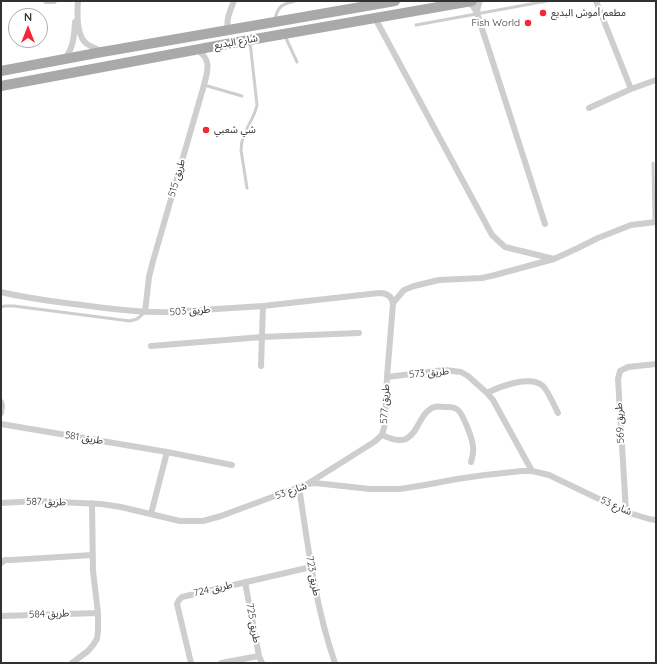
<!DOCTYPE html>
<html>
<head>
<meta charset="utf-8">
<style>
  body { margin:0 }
  #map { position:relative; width:657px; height:664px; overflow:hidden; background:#fff; font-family:Quicksand,sans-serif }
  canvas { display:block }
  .frame { position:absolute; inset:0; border:2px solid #313131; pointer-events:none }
  .north { position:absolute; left:8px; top:8px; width:40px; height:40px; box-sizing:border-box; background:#fff; border:1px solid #adadad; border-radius:50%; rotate:0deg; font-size:11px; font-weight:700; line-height:16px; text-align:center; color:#313131 }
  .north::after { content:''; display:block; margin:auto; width:14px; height:18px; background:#f52639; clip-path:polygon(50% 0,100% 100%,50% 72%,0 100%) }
</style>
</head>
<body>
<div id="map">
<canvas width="657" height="664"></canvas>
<div class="frame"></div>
<div class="north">N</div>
</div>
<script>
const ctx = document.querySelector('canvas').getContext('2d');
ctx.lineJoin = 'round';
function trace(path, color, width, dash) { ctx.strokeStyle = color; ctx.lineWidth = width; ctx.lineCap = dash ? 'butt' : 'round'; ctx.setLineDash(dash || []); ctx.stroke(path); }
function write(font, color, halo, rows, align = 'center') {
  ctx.font = font + ' Quicksand,"Noto Sans Arabic",sans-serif'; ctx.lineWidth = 4; ctx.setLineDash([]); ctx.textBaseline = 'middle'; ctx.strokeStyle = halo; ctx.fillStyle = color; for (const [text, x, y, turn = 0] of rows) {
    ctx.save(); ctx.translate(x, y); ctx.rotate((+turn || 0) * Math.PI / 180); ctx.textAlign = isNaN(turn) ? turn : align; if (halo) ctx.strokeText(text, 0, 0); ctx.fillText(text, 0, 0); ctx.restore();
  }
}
const service = new Path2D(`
  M275,19C278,6 282,4 295,1
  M416,25L547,1
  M285,36L297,62
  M204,85L242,96
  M653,163L654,222
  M247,188L241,150C241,132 254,121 257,105L250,42
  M1,307L5,306H14L130,321L137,319L145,312`);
const minor = new Path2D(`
  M46,1H54
  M78,1C77,14 76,36 87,44C92,47 97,49 102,52
  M596,1L631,89
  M466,2L473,6L477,13L545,224
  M477,13L478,6L480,1
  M375,18L492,235L505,247L554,259
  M228,29C226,19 230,11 234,1
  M65,58C74,47 74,35 75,22
  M589,108L631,89L656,80
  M1,292C25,298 50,301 74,304C106,308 138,313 170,312L263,306L379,293C387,293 392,296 393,304L387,377L385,424L382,435L374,442L309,483
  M393,303L404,290L414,286L439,280L482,278L495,275L554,259L578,248L598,238L631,225L656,222
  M145,312L149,277L153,261L204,85C208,70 212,59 196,49
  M151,346L262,337L359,333
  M261,366L263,306
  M387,377L445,370L461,372L468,376L487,393L493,400L532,471
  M487,393C501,386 530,375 543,386C548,391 555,407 558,413
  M1,402L2,406L1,413
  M1,424L167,452L232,465
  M382,435C390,438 397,442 406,439C418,433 419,417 429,410C433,406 439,406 444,407C448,407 454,406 458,410C463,414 473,440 473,447C474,452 472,458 471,462
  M299,487C308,546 315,606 335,663
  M1,503L37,501L101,504L121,507L180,521H203L221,516L299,487L308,484L315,483L370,489H400L425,485L457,479L485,475L522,471H532L549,475L626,512L649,519L656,520
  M626,512L618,379L620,371L628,367L656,364
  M151,514L167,452
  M1,563L5,560H11L92,555
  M245,582L259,656L262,663
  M1,616L98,613
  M72,663L88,651L93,645L97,639L98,631V613L93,571L92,503
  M191,663L177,604L179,600L182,597L311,567
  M221,663L259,656`);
const primary = new Path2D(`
  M1,71L102,52L395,1
  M1,86L221,45L472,1`);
const markers = [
  [543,13,4,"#f52639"],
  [528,23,4,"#f52639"],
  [206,130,4,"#f52639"]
];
const poiNames = [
  ["مطعم أموش البديع",551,13],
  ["Fish World",520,23,"right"],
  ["شي شعبي",214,130]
];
const streetNames = [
  ["شارع البديع",236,42,-10],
  ["طريق 515",177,178,-74],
  ["طريق 503",190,311,-4],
  ["طريق 573",429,373,-5],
  ["طريق 577",385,404,-87],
  ["طريق 569",620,423,-93],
  ["طريق 581",84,438,9],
  ["شارع 53",291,491,-19],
  ["طريق 587",46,502,1],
  ["شارع 53",616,506,23],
  ["طريق 723",313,576,79],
  ["طريق 724",213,589,-13],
  ["طريق 584",49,614,-2],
  ["طريق 725",253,623,79]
];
trace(service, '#cecece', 3);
trace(minor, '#cecece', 6);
trace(primary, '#a9a9a9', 10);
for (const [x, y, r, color] of markers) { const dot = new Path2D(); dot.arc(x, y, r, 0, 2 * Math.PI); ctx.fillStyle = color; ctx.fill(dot); trace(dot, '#fff', 1.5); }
write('10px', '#313131', '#fff', poiNames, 'left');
write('10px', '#313131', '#fff', streetNames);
</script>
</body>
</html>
